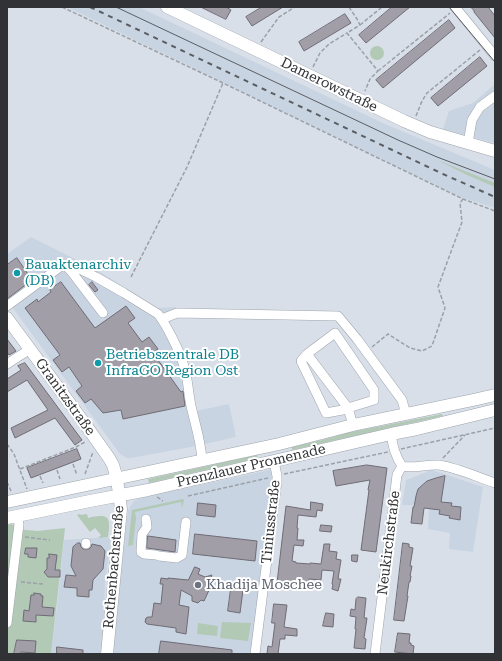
<!DOCTYPE html>
<html>
<head>
<meta charset="utf-8">
<style>
  body { margin:0 }
  #map { position:relative; width:502px; height:661px; overflow:hidden; background:#d8dfe8; font-family:"Roboto Serif",serif }
  canvas { display:block }
  .frame { position:absolute; inset:0; border:8px solid #303235; pointer-events:none }
</style>
</head>
<body>
<div id="map">
<canvas width="502" height="661"></canvas>
<div class="frame"></div>
</div>
<script>
const ctx = document.querySelector('canvas').getContext('2d');
ctx.lineJoin = 'round';
function fill(path, color) { ctx.fillStyle = color; ctx.fill(path, 'evenodd'); }
function trace(path, color, width, dash) { ctx.strokeStyle = color; ctx.lineWidth = width; ctx.lineCap = dash ? 'butt' : 'round'; ctx.setLineDash(dash || []); ctx.stroke(path); }
function write(font, color, halo, rows, align = 'center') {
  ctx.font = font + ' "Roboto Serif",serif'; ctx.lineWidth = 4; ctx.setLineDash([]); ctx.textBaseline = 'middle'; ctx.strokeStyle = halo; ctx.fillStyle = color; for (const [text, x, y, turn = 0] of rows) {
    ctx.save(); ctx.translate(x, y); ctx.rotate((+turn || 0) * Math.PI / 180); ctx.textAlign = isNaN(turn) ? turn : align; if (halo) ctx.strokeText(text, 0, 0); ctx.fillText(text, 0, 0); ctx.restore();
  }
}
const built = new Path2D(`
  M67,7H139L385,124L495,170V208L460,197Z
  M495,84V143L443,129L449,111L473,103Z
  M31,237L97,270L158,308L176,307L177,317L172,318L169,324L196,411L229,404L236,437L196,446L131,458H127L120,454L7,300V254Z
  M269,470H272L274,472L252,654H111L128,511L131,505L134,501L140,498Z
  M432,470L483,487L473,552L449,549L450,533L428,529L429,506L402,505L406,480Z
  M111,537L105,584L103,654H51L57,606L64,540Z`);
const green = new Path2D(`
  M370 53a7 7 0 1 1 14 0a7 7 0 1 1-14 0Z
  M437,160L495,183V187L467,175Z
  M442,414L443,416L292,450V447L326,439L346,433Z
  M257,455L258,458L149,483L148,479Z
  M183,499L184,500L182,508L181,502L135,512L136,518L133,545L128,546L132,510Z
  M80,514L81,515L87,514L88,518C109,513 111,517 108,537L98,538L101,535L95,528L90,532L77,515Z
  M11,524L14,525L16,529L37,531L65,528L51,654H7V525Z
  M222,622L251,623L248,641L220,638Z
  M198,623L218,626L217,636L197,634Z`);
const building = new Path2D(`
  M201,7H226L231,10L226,19Z
  M262,7H283L252,26L246,17Z
  M392,7H410L366,43L359,35Z
  M471,7H488L495,16V38L474,12V11Z
  M345,14L351,23L304,51L299,42Z
  M449,20L455,28L383,88L376,80Z
  M480,57L487,66L438,106L431,98Z
  M17,258L32,280L7,299V265Z
  M61,282L95,328L126,306L135,318L128,323L142,342L149,337L158,349L153,353L181,392L183,391L185,406L123,419L121,410L103,413L91,399L85,403L76,391L82,386L69,367L62,372L53,360L60,355L25,308L37,299L38,302L51,292L50,290Z
  M92,282L98,290L95,292L89,285Z
  M7,339L16,351L9,355L7,352Z
  M25,363L82,440L75,445L55,418L15,438L11,428L48,410L27,380L7,392V379L21,370L18,366Z
  M77,449L81,459L31,478L27,468Z
  M367,465L387,468L376,552L361,550L369,490H368L370,480L336,486L333,471Z
  M445,476L441,502L452,503L451,506L461,507L460,520L449,518L450,516L439,514L440,510L424,508L422,524L411,523L413,507H414L416,496L418,489L427,481L436,478Z
  M311,502L323,504L322,511L317,510L316,517L298,515L297,528H298L297,540H304L303,546L294,545L292,561L296,562V563L310,564V563L321,564L324,544H330L329,551L337,552L336,559L341,560L338,579H341L338,591L332,589L333,585L332,584L334,571L322,570L321,580L309,579L308,587L277,583L286,506L310,510Z
  M198,503L216,505L215,517L197,515Z
  M321,525L332,526L331,532L320,531Z
  M195,534L257,541L255,561L193,554Z
  M148,536L176,540L175,552L147,548Z
  M78,543H80L81,547L83,549H89L91,547L92,544L101,546L105,551L103,569L93,580L92,590H89V597L77,596V588L64,587L66,575L76,576L71,566L73,547Z
  M403,543L409,544V547L413,548L410,566H412L410,576H411L410,582H409L407,596H408L404,621L394,620Z
  M26,548H37L36,558L28,557V554H25Z
  M49,554L57,555L55,570H60V577H48L44,572L47,569V558H49Z
  M352,555H358L357,562L352,561Z
  M195,567L200,569L198,574L205,577L212,575L207,587L210,588L204,601L201,600L198,603L192,601V596L181,590L179,605L189,607L186,634L176,632V628L147,624L145,622L146,618L148,617H152L154,603L161,604L163,584H160L161,578L168,579V578L188,580Z
  M231,589L243,590L240,613L228,611Z
  M34,593L41,594V596H43L42,607L54,608L53,616L36,615V622L23,621L24,610L29,611L31,595H34Z
  M358,597L366,598L364,618H367L364,638L366,639L365,649L354,648L356,629H355L356,617L350,616L351,609L355,610L356,599Z
  M274,604L287,605L284,627L297,629V636L285,635V639H280L278,654H267L268,646L272,647L275,623H272Z
  M326,613L334,614L333,627L323,626Z
  M398,633L410,634L409,643H411V645L414,646L413,654L395,652Z
  M17,640L36,641L35,653L21,652L20,654H14Z
  M161,641L232,650V654H159Z
  M57,647L83,650V654H57Z`);
const path = new Path2D(`
  M62,7L223,83L463,199L495,211
  M349,7L357,19L360,25L347,33L378,71L370,79L365,91
  M360,25L382,7
  M261,42L279,17L295,7
  M313,67L320,53L329,44L347,33
  M378,71L450,13
  M416,116L422,101L427,93L480,50
  M131,277L187,167L223,83
  M372,347L388,334L410,348L422,351L432,346L445,308L438,287L462,222L460,203L463,199
  M7,444L14,454L27,489
  M401,449L495,428
  M443,458L465,435
  M73,464L77,475
  M20,469L76,447L85,442
  M57,470L60,479
  M85,474L93,452
  M284,474L388,452
  M40,476L43,483
  M7,482L11,491
  M188,496L268,478
  M157,497L163,501
  M25,537L50,540
  M21,582L43,584`);
const minor = new Path2D(`
  M455,7L495,56
  M468,143L472,120L480,107L495,96
  M64,264L71,271L103,313
  M7,306L64,264L73,266L96,277L124,293L158,314C166,324 179,350 183,363C188,376 188,392 191,406C195,424 201,441 202,460
  M162,319L177,313L338,316L357,339L402,400L406,414
  M307,354L348,408L353,425
  M7,364L30,349
  M348,408L374,400V390L335,333L307,354L301,361L326,413L348,409
  M391,434C393,446 395,456 402,466
  M402,466C414,469 426,464 439,465C458,468 477,477 495,483
  M146,519L147,527L142,534L141,552L144,554L156,555
  M86,544V543
  M159,556L177,558L182,555L186,522
  M7,623L19,524L17,516
  M255,654L277,481V476L274,461
  M375,654L397,475L402,466`);
const major = new Path2D(`
  M167,7L404,121L430,132L495,151
  M7,318L85,424L109,458L113,465L117,479L121,509L107,654
  M7,502L279,444L353,425L473,400L495,395
  M7,518L90,501L148,490L391,434L417,429L495,410`);
const tram = new Path2D(`
  M116,7L398,140L437,157L495,179
  M449,7L495,62`);
const rail = new Path2D(`
  M90,7L443,174L495,197`);
const markers = [
  [17,273,4,"#0f9aa8"],
  [98,363,4,"#0f9aa8"],
  [198,585,4,"#6b7280"]
];
const streetNames = [
  ["Damerowstraße",329,85,26],
  ["Granitzstraße",65,397,54],
  ["Prenzlauer Promenade",251,466,-13],
  ["Tiniusstraße",271,522,-84],
  ["Neukirchstraße",389,543,-83],
  ["Rothenbachstraße",114,567,-85]
];
const cultureNames = [
  ["Bauaktenarchiv",25,265],
  ["(DB)",25,281],
  ["Betriebszentrale DB",106,355],
  ["InfraGO Region Ost",106,371]
];
const worshipNames = [
  ["Khadija Moschee",206,585]
];
fill(built, '#c9d4e3');
fill(green, '#b2c9b6');
fill(building, '#a19ea8');
trace(building, '#6e6c75', 1);
trace(minor, '#9ea4ac', 10);
trace(major, '#9ea4ac', 13);
trace(path, '#9ba0a7', 1.5, [4, 2]);
trace(minor, '#fff', 9);
trace(major, '#fff', 12);
trace(tram, '#5a5d61', 1);
trace(rail, '#5a5d61', 2, [5, 5]);
for (const [x, y, r, color] of markers) { const dot = new Path2D(); dot.arc(x, y, r, 0, 2 * Math.PI); ctx.fillStyle = color; ctx.fill(dot); trace(dot, '#fff', 1.5); }
write('14px', '#303235', '#fff', streetNames);
write('14px', '#0d838f', '#fff', cultureNames, 'left');
write('14px', '#5b616d', '#fff', worshipNames, 'left');
</script>
</body>
</html>
